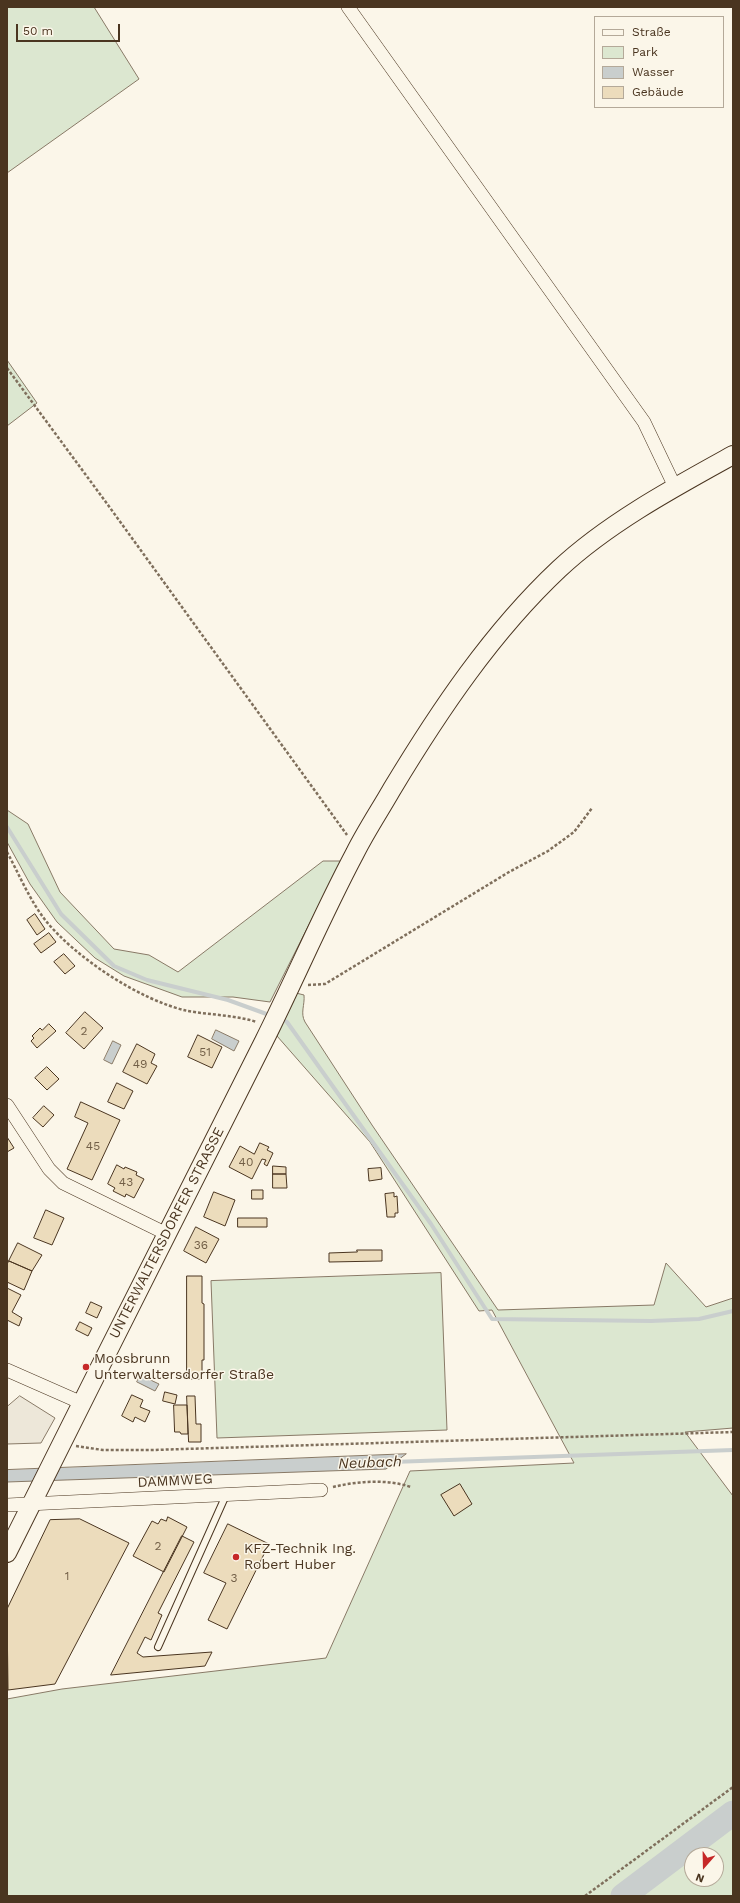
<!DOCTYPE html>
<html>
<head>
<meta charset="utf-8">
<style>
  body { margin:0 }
  #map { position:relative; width:740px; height:1903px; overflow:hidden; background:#fbf6e9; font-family:"Work Sans",sans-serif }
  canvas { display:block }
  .frame { position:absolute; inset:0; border:8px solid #4a3520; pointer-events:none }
  .legend { position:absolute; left:594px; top:16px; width:130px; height:92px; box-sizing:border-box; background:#fbf6e9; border:1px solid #b4a999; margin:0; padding:5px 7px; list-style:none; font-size:12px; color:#4a3520 }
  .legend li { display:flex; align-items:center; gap:8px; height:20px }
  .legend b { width:20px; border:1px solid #b4a999 }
  .north { position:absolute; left:684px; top:1847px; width:40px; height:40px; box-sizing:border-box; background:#fbf6e9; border:1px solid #b4a999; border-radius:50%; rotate:200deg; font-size:11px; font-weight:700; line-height:16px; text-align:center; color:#4a3520 }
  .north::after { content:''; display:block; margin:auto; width:14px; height:18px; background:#c62828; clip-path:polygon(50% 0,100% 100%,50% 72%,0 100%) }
  .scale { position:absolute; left:16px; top:24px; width:104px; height:18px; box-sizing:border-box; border:2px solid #4a3520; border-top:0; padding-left:5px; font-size:12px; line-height:14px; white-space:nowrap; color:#4a3520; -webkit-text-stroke:3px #fbf6e9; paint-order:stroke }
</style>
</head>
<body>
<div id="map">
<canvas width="740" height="1903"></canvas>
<div class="frame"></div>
<ul class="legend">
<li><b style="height:5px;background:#fbf6e9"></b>Straße</li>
<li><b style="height:11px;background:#dce7d0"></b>Park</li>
<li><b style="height:11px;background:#c9cecd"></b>Wasser</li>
<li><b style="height:11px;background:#ecdcbc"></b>Gebäude</li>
</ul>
<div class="north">N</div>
<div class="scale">50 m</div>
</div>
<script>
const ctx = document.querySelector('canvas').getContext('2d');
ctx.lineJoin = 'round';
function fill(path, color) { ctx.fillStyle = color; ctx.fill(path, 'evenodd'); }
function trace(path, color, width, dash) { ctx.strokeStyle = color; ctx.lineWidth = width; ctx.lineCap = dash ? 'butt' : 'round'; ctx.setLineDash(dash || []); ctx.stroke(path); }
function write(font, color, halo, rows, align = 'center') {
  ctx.font = font + ' "Work Sans",sans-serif'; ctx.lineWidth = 3; ctx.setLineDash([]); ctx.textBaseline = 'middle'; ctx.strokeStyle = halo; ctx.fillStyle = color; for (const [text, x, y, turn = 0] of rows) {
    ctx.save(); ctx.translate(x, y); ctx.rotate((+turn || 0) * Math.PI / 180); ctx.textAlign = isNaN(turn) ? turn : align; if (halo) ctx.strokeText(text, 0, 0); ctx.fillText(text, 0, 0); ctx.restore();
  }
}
const green = new Path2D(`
  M7,7H94L139,79L7,173Z
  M7,360L37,403L7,426Z
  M7,810L28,824L60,892L114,949L149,955L178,972L323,861H341L270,1002L233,997H182L124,976L95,958L57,922L30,884L7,842Z
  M296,993L304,995C305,1005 300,1013 305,1022L372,1125L498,1310L654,1305L666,1263L706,1307L733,1298V1428L685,1432L733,1496V1896H7V1699L62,1689L326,1658L410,1471L574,1463L492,1310L479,1311L370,1142L277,1036ZM692,1855H716V1879H692Z
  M441,1273L447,1430L217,1438L211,1281Z`);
const parking = new Path2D(`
  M20,1396L55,1418L41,1443L7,1444V1407Z`);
const water = new Path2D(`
  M216,1030L239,1041L234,1051L212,1039Z
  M113,1041L121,1045L112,1064L104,1060Z
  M140,1375L159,1384L155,1391L137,1382Z
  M406,1454L386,1469L7,1482V1470Z`);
const stream = new Path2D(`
  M7,827L61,914L114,966L147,980L228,1000L272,1016
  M281,1019L287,1022L431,1224L492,1319L651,1321L699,1319L733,1311
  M392,1462L733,1450`);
const river = new Path2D(`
  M623,1896L733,1813`);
const building = new Path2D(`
  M35,914L45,929L37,935L27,920Z
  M49,933L56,942L41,953L34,944Z
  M64,954L75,966L65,974L54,962Z
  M85,1012L103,1028L84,1049L66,1033Z
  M49,1024L56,1031L37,1048L31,1041L34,1038L32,1036L40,1028L42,1030Z
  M198,1035L222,1047L212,1068L188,1057Z
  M137,1044L155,1054L151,1063L157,1066L147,1084L123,1072Z
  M47,1067L59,1079L47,1090L35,1078Z
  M117,1083L133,1091L124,1109L108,1102Z
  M81,1102L120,1120L92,1180L67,1169L88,1123L75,1117Z
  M44,1106L54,1115L43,1127L33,1118Z
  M7,1137L14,1148L7,1152Z
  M260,1143L269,1147L267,1150L273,1153L267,1166L264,1164L266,1160L262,1159L252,1179L229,1167L240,1146L254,1154Z
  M117,1165L124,1169L125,1167L137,1172L136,1175L144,1179L134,1198L126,1194L125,1197L113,1191L115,1188L108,1184Z
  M273,1166L286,1167V1174H273Z
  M381,1168L382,1179L369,1181L368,1169Z
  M273,1174H286L287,1188H273Z
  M252,1190H263V1199H252Z
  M214,1192L235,1200L225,1226L204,1217Z
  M394,1193V1197L397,1196L398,1213H395V1217H387L385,1194Z
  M46,1210L64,1218L52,1245L34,1238Z
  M238,1218H267V1227H238Z
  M196,1227L219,1239L206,1263L184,1251Z
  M18,1243L42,1255L32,1271L9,1261Z
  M357,1250H382V1261L329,1262V1253L357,1252Z
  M9,1261L32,1271L24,1290L7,1282V1265Z
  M187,1276H202V1303L204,1304V1360H202V1379H187Z
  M7,1288L21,1295L12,1312L22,1318L19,1326L7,1320Z
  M91,1302L102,1307L97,1318L86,1313Z
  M80,1322L92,1328L88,1336L76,1330Z
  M165,1392L177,1395L175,1404L163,1401Z
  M132,1395L143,1400L140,1407L150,1411L145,1422L135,1417L133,1422L122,1416Z
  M187,1396H195L196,1424H201V1442H189Z
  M174,1405H187L188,1434H181L180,1432H175Z
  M460,1484L472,1504L454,1516L441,1495Z
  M168,1517L187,1527L164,1572L133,1556L152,1521L158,1524L161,1519L166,1521Z
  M80,1519L129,1543L55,1684L8,1690L7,1609L50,1520Z
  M228,1524L269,1544L227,1629L208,1620L226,1583L204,1573Z
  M182,1536L194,1542L158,1613L162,1615L151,1640L145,1637L137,1653L143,1657L212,1652L205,1666L111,1675Z`);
const path = new Path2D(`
  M7,368L108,505L347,835
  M7,852C19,874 30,901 46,921C76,958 141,1001 188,1011C211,1015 234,1015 257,1022
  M308,985L325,984L509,872L548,851L574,832L592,808
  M76,1446L103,1450H152L733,1432
  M333,1487C358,1481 387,1479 411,1487
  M585,1896L733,1787`);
const service = new Path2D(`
  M158,1647L226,1495`);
const minor = new Path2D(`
  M348,7L644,422L675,487
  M7,1105L49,1169L63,1183L167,1234
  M7,1370L82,1403
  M7,1505L321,1490`);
const secondary = new Path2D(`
  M7,1553C92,1382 178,1212 264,1041C295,979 322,915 355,853C366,831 380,810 392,789C439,711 492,632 559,569C608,523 675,487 733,455`);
const markers = [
  [86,1367,4,"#c62828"],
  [236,1557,4,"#c62828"]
];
const numberNames = [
  ["2",84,1031],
  ["51",205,1052],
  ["49",140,1064],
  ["45",93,1146],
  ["40",246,1162],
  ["43",126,1182],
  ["36",201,1245],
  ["2",158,1546],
  ["1",67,1576],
  ["3",234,1578]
];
const streetNames = [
  ["UNTERWALTERSDORFER STRASSE",167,1233,-63],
  ["DAMMWEG",175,1481,-3]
];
const poiNames = [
  ["Moosbrunn",94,1359],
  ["Unterwaltersdorfer Straße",94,1375],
  ["KFZ-Technik Ing.",244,1549],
  ["Robert Huber",244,1565]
];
const waterNames = [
  ["Neubach",370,1463,-2]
];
fill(green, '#dce7d0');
trace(green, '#887966', 1);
fill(parking, '#ede7d9');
trace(parking, '#887966', 1);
fill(water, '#c9cecd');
trace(water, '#887966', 1);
trace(stream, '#c9cecd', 4);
trace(river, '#c9cecd', 25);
fill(building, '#ecdcbc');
trace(building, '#4a3520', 1);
trace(service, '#4a3520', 8);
trace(minor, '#4a3520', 14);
trace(secondary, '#4a3520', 20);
trace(path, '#7f6f5c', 2.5, [3, 2]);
trace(service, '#fbf6e9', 6);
trace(minor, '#fbf6e9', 13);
trace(secondary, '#fbf6e9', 18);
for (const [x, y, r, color] of markers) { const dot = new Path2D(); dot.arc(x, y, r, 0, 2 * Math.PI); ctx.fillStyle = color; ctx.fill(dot); trace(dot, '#fbf6e9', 1.5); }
write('12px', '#725f47', null, numberNames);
write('14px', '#4a3520', '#fbf6e9', streetNames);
write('14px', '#4a3520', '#fbf6e9', poiNames, 'left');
write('italic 15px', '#4a3520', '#fbf6e9', waterNames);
</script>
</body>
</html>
